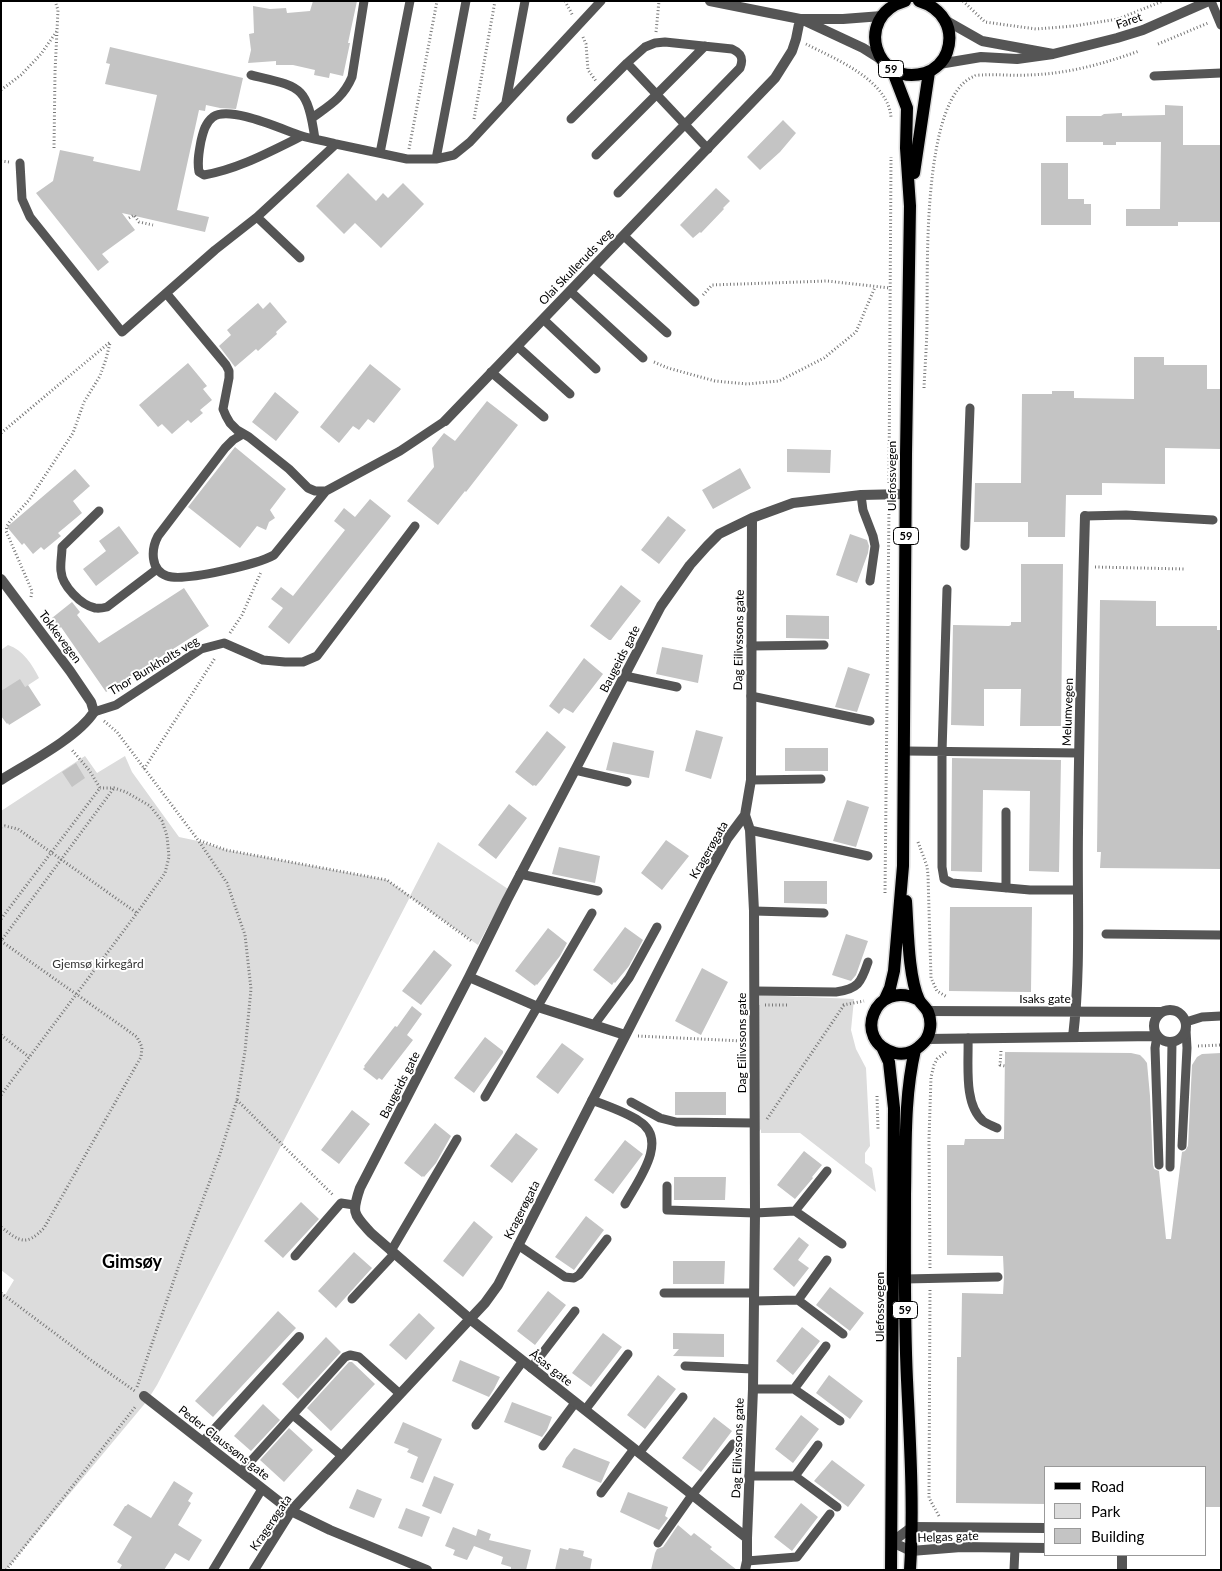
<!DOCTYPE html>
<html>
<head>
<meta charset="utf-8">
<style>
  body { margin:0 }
  #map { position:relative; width:1222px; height:1571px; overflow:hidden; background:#fff; font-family:Lato,sans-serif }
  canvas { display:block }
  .frame { position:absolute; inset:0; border:2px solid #000; pointer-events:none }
  .legend { position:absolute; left:1044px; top:1466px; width:162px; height:90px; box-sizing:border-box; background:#fff; border:1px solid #999; margin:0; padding:6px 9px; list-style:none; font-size:15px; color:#000 }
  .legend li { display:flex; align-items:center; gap:10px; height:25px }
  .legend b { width:25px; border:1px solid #999 }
</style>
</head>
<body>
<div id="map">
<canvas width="1222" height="1571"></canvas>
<div class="frame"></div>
<ul class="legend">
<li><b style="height:6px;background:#000"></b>Road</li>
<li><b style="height:14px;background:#dcdcdc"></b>Park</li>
<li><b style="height:14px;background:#c4c4c4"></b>Building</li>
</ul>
</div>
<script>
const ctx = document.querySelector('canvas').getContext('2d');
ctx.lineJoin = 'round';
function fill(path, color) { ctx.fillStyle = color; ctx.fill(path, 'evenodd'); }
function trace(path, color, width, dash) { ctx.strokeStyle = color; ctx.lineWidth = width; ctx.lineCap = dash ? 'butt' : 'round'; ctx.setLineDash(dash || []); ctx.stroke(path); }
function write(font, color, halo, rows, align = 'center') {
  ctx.font = font + ' Lato,sans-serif'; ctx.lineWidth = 4; ctx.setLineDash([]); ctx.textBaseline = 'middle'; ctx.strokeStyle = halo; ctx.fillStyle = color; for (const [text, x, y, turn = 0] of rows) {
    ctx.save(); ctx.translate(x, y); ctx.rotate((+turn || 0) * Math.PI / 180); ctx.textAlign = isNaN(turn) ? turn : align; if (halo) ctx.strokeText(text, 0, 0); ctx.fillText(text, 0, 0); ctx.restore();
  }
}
const green = new Path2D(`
  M8,645C23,650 32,664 39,678L1,703V650Z
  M85,756L97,773L125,756L132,772L179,837L198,841L226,850L387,880L410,896L438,842L508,889L478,945L410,897L157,1385L147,1401L6,1570H1V1292L5,1295L14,1280L1,1270V811Z
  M760,995L854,999L851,1030L856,1049L866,1068L870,1146L865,1153V1163L872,1168L876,1192L800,1133H761V1129L754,1139V1005H760Z`);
const building = new Path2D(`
  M313,1H357L348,43H350L343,76L330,73L329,78L314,75L315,70L293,65H276V61L248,63L251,50L249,34L254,33L253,6L270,9L286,8L287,13L310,11Z
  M110,47L243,78L236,109L220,108L206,105L205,111L199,110L177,210L209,217L205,232L122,213L135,230L102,254L109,262L98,271L36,193L53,181L60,150L94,157L93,161L140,171L157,95L105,84L110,64L106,63Z
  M1165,105L1183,106V145H1221V222H1178V226H1126V209H1160L1161,142H1116V145H1103V142H1066V116H1101L1104,114L1122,113V116L1165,115Z
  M783,120L796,133L780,152L760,170L747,157Z
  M1041,163H1068V199H1084V204H1091V225H1041Z
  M348,173L376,201L383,193L388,198L403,183L424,204L381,248L355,223L344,234L316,206Z
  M716,188L730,201L723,208L724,209L701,233L700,232L693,238L680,225Z
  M270,302L287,322L276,332L277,334L258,351L256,349L235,367L219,346L231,335L227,330L258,303L263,309Z
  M1134,357H1164V365H1207V389H1221V449L1165,448V484L1102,483V495H1066L1065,537H1028V522H974L975,483H1021L1022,394H1052V391H1074V398L1134,399Z
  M188,363L207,386L203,389L212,400L200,410L203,413L191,423L188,420L172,434L162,424L158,427L139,405Z
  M370,364L401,389L374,423L368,419L359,430L353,426L339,443L320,427Z
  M275,392L299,412L276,441L252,422Z
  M487,401L518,425L466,492L465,491L438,525L407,501L434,467L432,448L444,433L455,441Z
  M235,447L286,489L270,510L275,518L269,522L266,530L257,526L240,548L188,507Z
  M787,449L831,450L830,473L787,472Z
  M740,468L751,488L713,509L702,490Z
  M75,469L90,486L73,501L82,513L58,533L61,536L44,550L41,547L33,554L24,543L22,545L7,527Z
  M370,499L391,516L289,644L268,627L283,608L271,599L281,587L293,596L345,530L334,521L344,508L355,517Z
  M668,516L686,530L659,564L641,550Z
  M119,526L139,553L96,586L83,569L106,551L99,541Z
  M850,534L867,540L869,546L868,553L857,583L836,575Z
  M1021,564H1063L1061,726H1020L1021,689H984V726L951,725L953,625L1009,626L1011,625V622H1021Z
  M621,585L641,601L611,640H609L590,626Z
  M184,588L209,626L106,692L61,627L60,628L52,618L72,602L80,612L77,615L99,643Z
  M1100,600L1156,601V626H1217V630H1221V869L1100,868L1101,852H1097Z
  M786,615L829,616V639L786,638Z
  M662,647L703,655L698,683L656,674Z
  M584,658L603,674L573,713L564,708L559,714L549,706Z
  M848,667L870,674L857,712L835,707Z
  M20,679L25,687L28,685L41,705L9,725L8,723L7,724L1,716V691Z
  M696,730L723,737L711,779L685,771Z
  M547,731L566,747L542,779L536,786L534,785L533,786L515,772Z
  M613,742L654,751L649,778L606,770Z
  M785,748H828V771H785Z
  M952,758L1061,760L1059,872L1029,871L1030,791L983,790L982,872L951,871Z
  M76,763L85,778L72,787L62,772Z
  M847,800L869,807L856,847L833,841Z
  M509,804L527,818L496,859L478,845Z
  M666,840L689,856L662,890L641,873Z
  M559,847L600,856L595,883L552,874Z
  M784,881H827V904L784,903Z
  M950,907H1032L1031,992L949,991Z
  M625,927L643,940L629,966L615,983L614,982L612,985L593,970Z
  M548,928L567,943L560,956L537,985L536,984L535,986L515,971Z
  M846,934L868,941L856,975L851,981L832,975Z
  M434,950L452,965L421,1005L402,991Z
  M702,968L728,982L701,1035L675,1021Z
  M412,1006L422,1014L407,1035L413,1040L382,1080L379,1078L377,1080L363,1069L365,1067L364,1066L395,1026L397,1027Z
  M485,1037L503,1051V1053L474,1093L454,1078Z
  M562,1043L584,1059L558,1094L536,1077Z
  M1005,1052L1131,1053L1140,1055L1144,1059L1147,1063L1150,1096L1153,1165L1154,1169L1159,1171L1166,1239H1171L1182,1152L1185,1151L1188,1146L1192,1065L1197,1057L1202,1054L1221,1053V1507H1206V1467H1046V1504L956,1503L957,1357H961L962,1293L1003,1294L1004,1277L1003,1256L947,1255V1145H964L965,1139H1004Z
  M675,1092H726V1115H675Z
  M352,1110L370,1124L339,1164L321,1150Z
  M435,1123L451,1136L436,1163L424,1177L423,1176L422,1177L404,1163Z
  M516,1133L538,1149L512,1183L490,1166Z
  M625,1140L643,1154L613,1194L594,1180Z
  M804,1151L822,1165L812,1177L813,1178L795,1199L777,1185Z
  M674,1177H726L725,1200H674Z
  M301,1202L319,1219L283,1258L264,1241Z
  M586,1216L604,1230L574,1270L555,1257Z
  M474,1221L493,1237L463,1277L443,1261Z
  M799,1237L809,1245L798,1260L809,1268L794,1287L773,1269Z
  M354,1252L372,1268L336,1308L318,1291Z
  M673,1261H725L724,1284H673Z
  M830,1287L864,1313L850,1331L816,1305Z
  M548,1291L566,1305L535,1345L517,1331Z
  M278,1311L296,1328L213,1417L195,1401Z
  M419,1313L435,1328L406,1360L389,1345Z
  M802,1327L820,1341L793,1375L776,1361Z
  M603,1333L622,1347L591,1387L572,1373Z
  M673,1333L724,1334V1357L673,1356L679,1349H673Z
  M326,1337L341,1352L298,1399L282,1384Z
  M460,1360L500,1377L494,1389L489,1397L452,1381Z
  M349,1362H352L375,1384L331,1431L307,1408Z
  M658,1375L676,1389L645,1429L627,1415Z
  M829,1375L863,1401L850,1419L816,1393Z
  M512,1402L552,1417L547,1430L542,1437L504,1422Z
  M263,1404L280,1420L251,1451L234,1436Z
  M801,1415L819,1429L793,1463L775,1449Z
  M714,1417L732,1431L701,1472L682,1458Z
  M403,1422L442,1439L423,1483L410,1478L418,1457L407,1452L409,1449L394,1443Z
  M289,1428L313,1450L284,1482L260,1460Z
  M574,1448L610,1462L601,1483L562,1467L566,1458Z
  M832,1460L865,1485L848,1507L814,1481Z
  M434,1476L454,1484L441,1514L422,1506Z
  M174,1481L193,1493L188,1501L191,1503L178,1525L202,1540L189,1561L175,1553L164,1570H119L122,1565L117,1562L132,1537L113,1525L125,1506H126L128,1504L151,1518Z
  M357,1489L382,1499L374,1518L349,1508Z
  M628,1492L668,1507L665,1516L668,1518L659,1530L620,1512Z
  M801,1503L818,1517L792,1551L774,1537Z
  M406,1508L430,1517L422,1537L398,1528Z
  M678,1525L691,1536L694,1533L712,1547L710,1549L737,1570H651L655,1553L657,1549L663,1547Z
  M453,1527L476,1536L478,1529L491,1534L489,1540L531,1550L526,1570H511V1567L501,1564L503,1557L474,1546L467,1560L453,1555L455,1550L445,1546Z
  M560,1548L568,1550L569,1548L584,1551L583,1556L592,1559L590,1570H555Z`);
const path = new Path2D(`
  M565,1L573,16
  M963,1L985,22L1036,29L1074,26L1118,19L1163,1
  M656,32L659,1
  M583,37L586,44L588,70L596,81
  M806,44C835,59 889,80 891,118
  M1158,44L1208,23
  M1,90L21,75L41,54L57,31
  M474,119L495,1
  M54,148L55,72L58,10L55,1
  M409,149L437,1
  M1,161L9,162
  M129,218L134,215L139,222L153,225
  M703,295L712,285L827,281L890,288
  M654,362L668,368L715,381L747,384L779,381L824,358L856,332L875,287
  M924,388C925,365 927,342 927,320C928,271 921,95 975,76C976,75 982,75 983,75C998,74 1013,76 1028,75C1067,74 1103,64 1139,51
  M1,433L110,342
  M889,483L891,157
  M1095,567L1185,569
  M31,597L32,591L6,531L7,526L10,521L29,500L73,433L84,402L100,376L106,359L110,343
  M230,633L242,615L261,572
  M104,721L117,732L198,840L226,850L387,880L473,942
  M144,769L215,658
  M1,827L5,826L18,829L137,913
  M918,842L927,866L928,875L931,978L937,991L947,997
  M885,893L889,507
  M1,919L100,788L89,770L72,750
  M765,1005H789
  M843,1005L864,1001
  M1,1035L29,1057
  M638,1036L742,1041
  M1198,1046L1221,1045
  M1001,1051L1000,1065L1005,1066
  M1,1095L137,913L165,873L169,857L167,836L162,821L150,806L126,792L114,788H100
  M877,1096L878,1129
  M237,1100L333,1195
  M767,1119L844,1005
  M1,1227C19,1241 26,1247 44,1228L141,1057L142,1047L137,1037L1,941L114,788
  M930,1268L929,1139L931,1077L934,1065L937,1059L946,1052
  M930,1290L929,1498L939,1516
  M1,1293L92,1361L135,1391
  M137,1387L187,1242L220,1154L237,1100L245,1051L251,989L245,935L227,883L198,840
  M6,1570L136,1406`);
const lane = new Path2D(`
  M1211,1L1221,25
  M627,63L708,149
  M251,75C301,87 307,85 315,139
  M1154,76L1221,73
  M506,102L525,1
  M312,118C330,105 343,98 352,77L364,1
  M571,119L627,63L645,47L655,43L665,42L732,49C741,53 744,58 740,68L618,193
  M302,136C271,151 239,169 204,175L199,172C197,161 199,152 201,141C203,133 205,123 213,117C230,105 283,130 302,136C313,139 324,141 336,144
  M380,153L410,1
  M596,155L705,46
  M436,159L466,1
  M20,163L22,199L30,217L122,332L215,250L257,217L336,144L407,159H436L454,155L470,142L601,1
  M257,217L300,258
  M624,236L695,302
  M593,267L667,333
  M570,291L643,358
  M166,293L226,365L229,371V378L223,409L226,416L230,423L237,430L249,437L289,469L308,488L315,491H326
  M543,319L596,369
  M517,346L570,394
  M491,372L544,417
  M243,434L233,440L225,448L158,536C151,549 150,570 167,576C185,582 258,564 274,555L326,491L400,451L445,421
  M861,495L863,510L873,536L875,546L870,581
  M99,511L62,547C62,555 60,564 61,571C62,586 81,605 95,608C99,609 103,608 107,607L157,569
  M1085,516L1126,515L1213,520
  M965,546L970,408
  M947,589L942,752V867L944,879L952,883L1030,890H1077
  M751,646L824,645
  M625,676L677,687
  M751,696L870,721
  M94,712L116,705L201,649L224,643L263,660L285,662H303L317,656L415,526
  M905,751L1079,753
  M575,770L627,782
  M751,780L821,779
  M1006,812V888
  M750,830L868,856
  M520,874L598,891
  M754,911L824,913
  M1106,934L1220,935
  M755,991L836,992C858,989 861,983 868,962
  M1186,1022L1202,1017L1221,1016
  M594,1025L629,978L657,927
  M1157,1036L1155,1048L1159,1165
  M968,1038C969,1062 963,1104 983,1121C987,1124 993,1126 997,1128
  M485,1097L592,913
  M592,1100C607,1106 626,1112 639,1121C670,1140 637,1182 625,1204
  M631,1102L660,1118L676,1122L754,1123
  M1182,1146L1187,1048L1186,1030
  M1170,1167L1172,1042
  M667,1186V1210L755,1213L795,1211L842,1244
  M795,1211L827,1171
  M518,1245L565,1277L574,1278L579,1275L607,1239
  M391,1251L457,1139
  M295,1256L341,1203L354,1205
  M905,1279L998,1277
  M664,1293H754
  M352,1299L394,1254
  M798,1300L827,1260
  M754,1301L798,1300L843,1334
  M685,1366L753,1369
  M531,1368L575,1311
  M753,1389H794L840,1421
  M794,1389L826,1346
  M585,1410L628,1354
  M293,1415L342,1456
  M476,1425L523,1361
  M543,1446L575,1403
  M639,1453L683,1397
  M241,1472L345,1357L350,1355L359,1357L400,1394
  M749,1476H795L837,1507
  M795,1476L818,1445
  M601,1493L634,1449
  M658,1543L692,1495L733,1444
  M747,1561L797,1557L830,1514
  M213,1570L262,1489
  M1014,1570L1015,1548`);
const street = new Path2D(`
  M710,1L800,19H843L882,16
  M803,20L863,48L882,60
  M1053,54L1117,38L1143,30L1209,1
  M939,64L981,57L1017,59L1053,54L982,41L945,20
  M445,421L775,78L792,51L796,39L800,19
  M1,579L70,671L91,702L94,712C77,738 28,763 1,780
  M469,977L538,1007L625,1035
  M1154 1026a16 16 0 1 1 32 0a16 16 0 1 1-32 0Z
  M928,1011L1161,1012
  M1073,1037C1081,969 1077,901 1078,833C1079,727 1082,622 1085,516
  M927,1039L1157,1036
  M144,1396L291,1511L330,1530L427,1570
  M203,1442L299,1337
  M1046,1528L912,1527L892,1542L911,1551L961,1547L1046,1548
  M747,1538L470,1319L371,1233C354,1214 351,1214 360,1188L469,977L507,900L661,606L690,565L707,546L719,534L752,518L793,503L861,495L906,494
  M254,1570L291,1511L470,1319L485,1303L498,1285L709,872L727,839L745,815
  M745,1570L747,1561V1538L753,1389L755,1213L754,911L750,830L745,815L751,780L752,518
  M1122,1570V1555`);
const primary = new Path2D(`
  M905,1C853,16 875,88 925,73C935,70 944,61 947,52C955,28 942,8 919,1
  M914,173L929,72
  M906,901C908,928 908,976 919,1000C921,1004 926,1007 928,1012C932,1021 931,1033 925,1041C917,1050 908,1056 895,1053C851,1042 874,977 919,1000
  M885,999L890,988L894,971L903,866L906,454L910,206L906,148L907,108L892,69
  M882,1047L889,1062L894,1108L891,1570
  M910,1570C914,1506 910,1443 907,1380C904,1318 905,1256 905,1194C906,1146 904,1097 915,1050`);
const shields = [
  [891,69,25],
  [906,536,25],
  [905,1310,25]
];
const shieldNames = [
  ["59",891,69],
  ["59",906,536],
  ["59",905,1310]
];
const streetNames = [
  ["Faret",1129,21,-19],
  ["Olai Skulleruds veg",576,267,-46],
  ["Ulefossvegen",892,476,-90],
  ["Tokkevegen",60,637,53],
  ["Dag Eilivssons gate",739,640,-89],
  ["Baugeids gate",620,659,-63],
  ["Thor Bunkholts veg",154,666,-31],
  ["Melumvegen",1068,712,-88],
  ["Kragerøgata",709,850,-60],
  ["Isaks gate",1045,999],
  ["Dag Eilivssons gate",742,1043,-90],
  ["Baugeids gate",400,1085,-63],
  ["Kragerøgata",522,1210,-63],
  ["Ulefossvegen",880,1307,-90],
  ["Åsas gate",551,1368,38],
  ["Peder Claussøns gate",224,1443,38],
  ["Dag Eilivssons gate",738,1448,-88],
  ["Kragerøgata",271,1523,-56],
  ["Helgas gate",948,1537,-2]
];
const parkNames = [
  ["Gjemsø kirkegård",98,964]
];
const districtNames = [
  ["Gimsøy",132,1262]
];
fill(green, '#dcdcdc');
fill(building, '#c4c4c4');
trace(primary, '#dbdbdb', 15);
trace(path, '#777', 3, [1, 2.5]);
trace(lane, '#555', 9);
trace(street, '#555', 10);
trace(primary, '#000', 12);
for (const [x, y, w] of shields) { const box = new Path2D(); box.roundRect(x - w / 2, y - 8.5, w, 17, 4); ctx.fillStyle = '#fff'; ctx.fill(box); trace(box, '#000', 1); }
write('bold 11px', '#000', null, shieldNames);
write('12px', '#000', '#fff', streetNames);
write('12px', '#333', '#fff', parkNames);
write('bold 18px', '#000', '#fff', districtNames);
</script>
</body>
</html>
